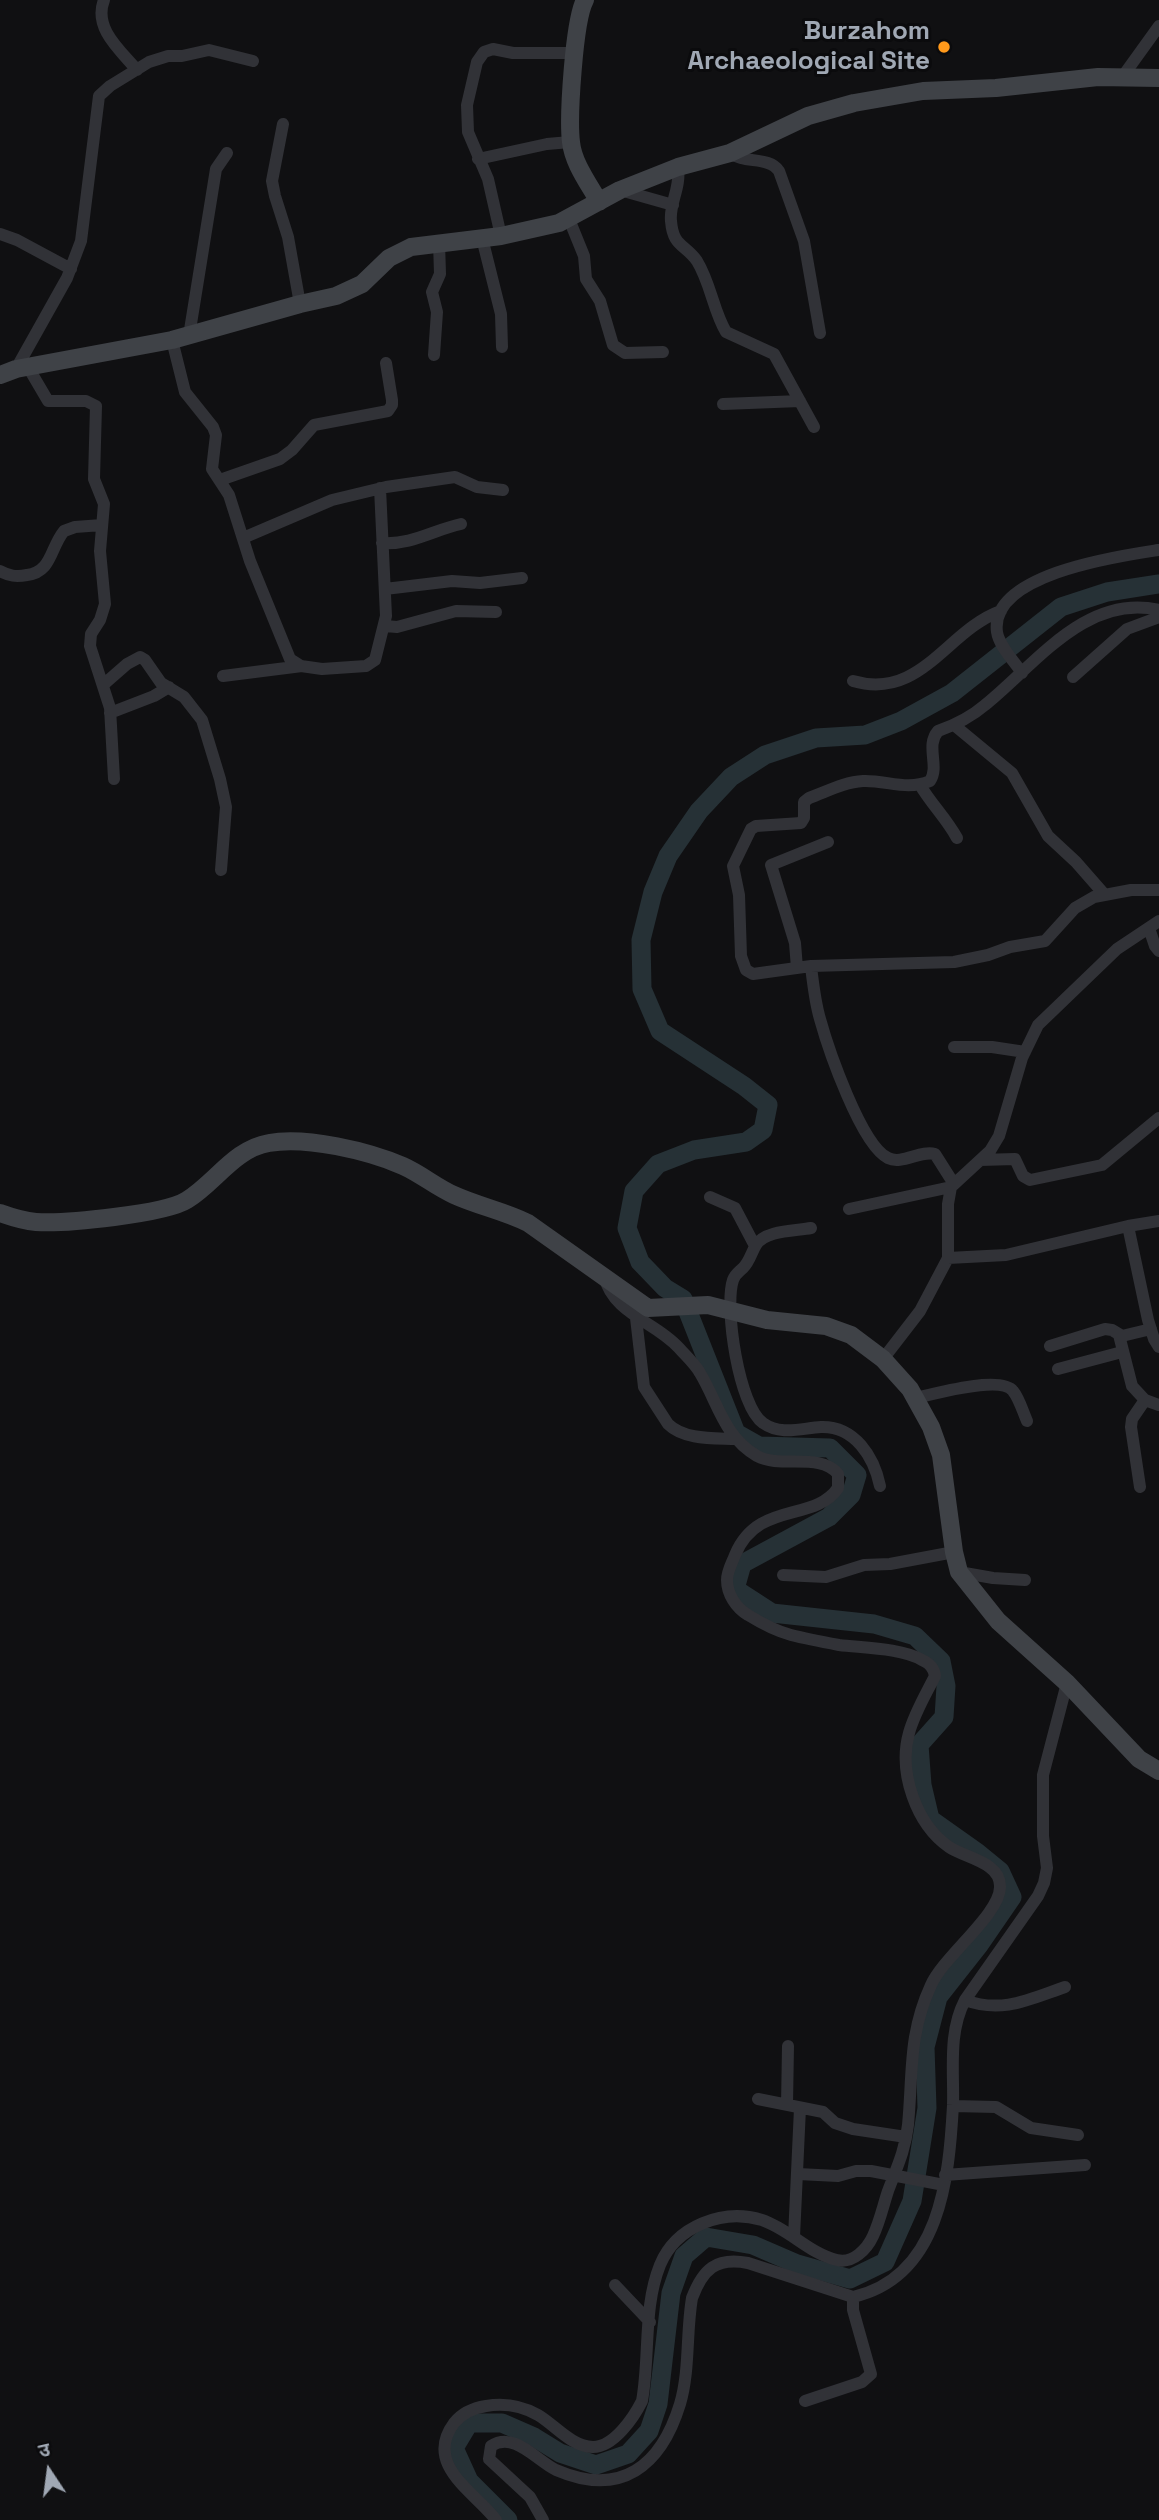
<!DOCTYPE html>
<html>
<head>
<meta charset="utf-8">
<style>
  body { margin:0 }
  #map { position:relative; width:1159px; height:2520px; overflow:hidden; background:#101012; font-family:"Space Grotesk","Noto Sans Devanagari",sans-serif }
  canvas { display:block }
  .north { position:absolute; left:14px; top:2436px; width:70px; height:70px; -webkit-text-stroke:5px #0b0b0d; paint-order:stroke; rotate:347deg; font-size:19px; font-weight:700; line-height:28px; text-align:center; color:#a0a8b4 }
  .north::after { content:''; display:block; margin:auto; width:24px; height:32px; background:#a0a8b4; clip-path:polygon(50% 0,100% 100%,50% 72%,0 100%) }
</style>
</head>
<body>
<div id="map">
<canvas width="1159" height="2520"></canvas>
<div class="north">उ</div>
</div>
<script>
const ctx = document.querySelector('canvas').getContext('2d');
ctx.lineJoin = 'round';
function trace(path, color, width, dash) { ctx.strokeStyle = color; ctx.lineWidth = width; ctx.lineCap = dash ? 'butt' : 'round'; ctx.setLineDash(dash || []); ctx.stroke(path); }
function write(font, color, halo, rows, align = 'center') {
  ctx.font = font + ' "Space Grotesk",sans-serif'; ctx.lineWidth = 6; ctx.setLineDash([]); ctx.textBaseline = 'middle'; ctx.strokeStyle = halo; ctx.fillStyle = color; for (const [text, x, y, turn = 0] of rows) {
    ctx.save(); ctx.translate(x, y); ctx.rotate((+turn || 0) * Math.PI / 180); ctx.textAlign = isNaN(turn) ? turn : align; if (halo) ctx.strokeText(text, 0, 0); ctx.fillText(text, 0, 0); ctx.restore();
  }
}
const river = new Path2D(`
  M508,2520L469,2481L454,2448L469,2423H502L534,2437L560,2453L596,2465L628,2454L649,2431L658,2404L671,2293L684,2256L706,2237L753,2245L797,2264L850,2279L885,2262L912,2201L927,2108L925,2047L938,1997L979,1945L1012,1897L1000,1871L978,1853L930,1819L922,1785L919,1745L944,1717L946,1686L941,1661L915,1636L874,1624L772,1613L735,1589L742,1564L829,1517L851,1495L857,1475L830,1448L759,1446L736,1433L683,1299L665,1288L640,1262L627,1228L634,1191L658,1164L694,1150L746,1142L763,1130L768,1105L744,1086L660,1031L642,989L641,940L653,892L668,856L699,811L731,777L765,755L816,738L865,735L901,721L952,693L1061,607L1107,592L1159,584`);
const street = new Path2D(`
  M104,0C93,28 120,50 137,70
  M1123,76L1159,26
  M283,124L272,181L275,196L288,237L300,304
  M730,153C744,164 769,156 779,171L804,241L820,333
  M478,159L547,144L570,142
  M678,167C681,189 669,203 671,221C673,247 685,244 697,261C711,284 713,310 726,332L774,354L814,427
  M620,190L673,205
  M569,219L584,256L586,279L600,301L613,345L625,353L663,352
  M0,234L17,240L71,269
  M501,236L488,179L468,132L467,105L477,62L484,52L493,49L513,53H575
  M482,238L501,314L502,347
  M189,336L216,169L227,153
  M172,340L185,392L213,427L216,435L212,469L229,495L250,561L290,659L301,666L322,669L366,666L375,660L386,616L380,488
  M434,355L437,312L432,292L440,274L439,242
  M28,367L48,401H86L96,406L94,479L104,504L100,551L105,604L100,620L91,634L90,646L110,708L114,779
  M16,369L67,278L81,241L99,96L110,86L149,62L168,56H182L209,50L253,61
  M723,404L800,401
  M220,480L280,459L292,450L314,425L388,411L392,405V400L386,363
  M243,538L332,500L386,487L455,477L477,487L503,490
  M382,543C412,545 433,530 461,524
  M0,571C9,576 16,577 27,575C52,572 50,548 64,531L75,527L102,525
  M385,589L452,581L480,583L522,578
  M1159,610C1086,593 1035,665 985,705C971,717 955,725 938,731C925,746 940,766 930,781C907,791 886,780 863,781C844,782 826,792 809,798L804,802V818L801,823L756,826L751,829L733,866L739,895L741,956L746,970L753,974L811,966L954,962L988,955L1010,947L1045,941L1075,908L1094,897L1131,890H1159
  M385,626L397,627L456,611L496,612
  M1022,673C1014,661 999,646 997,632C989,574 1119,556 1158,550
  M223,676L302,666
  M1073,677L1127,629L1159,617
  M853,681C921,701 947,630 1001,611
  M103,685L127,664L140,657L145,660L161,683L184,697L202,720L220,779L226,807L221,870
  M110,713L154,696L169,687
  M954,725L1012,773L1048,836L1076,862L1104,894
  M920,785C932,805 946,818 957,838
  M1149,928L1155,946L1159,951
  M811,966C813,984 815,1002 820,1019C828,1048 861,1145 888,1158C902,1165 920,1150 935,1154L954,1184
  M797,968L795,943L771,865L828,842
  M954,1047H992L1025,1052
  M980,1160L1015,1159L1023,1176L1030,1180L1102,1165L1159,1118
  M710,1197L735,1208L755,1246
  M849,1209L951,1187
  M1128,1226L1148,1320L1154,1339L1159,1347
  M811,1228C795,1231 765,1230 756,1245C751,1253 750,1261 743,1268C739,1272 735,1274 733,1280C724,1307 739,1407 763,1423C781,1436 802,1428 821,1427C855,1426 874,1457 880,1486
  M948,1258L1006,1255L1128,1226L1159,1221
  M636,1318L644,1387L668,1424C684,1440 714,1438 735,1439
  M1119,1335L1132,1386L1145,1400L1159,1405
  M1050,1346L1105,1329L1112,1330L1122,1336L1151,1329
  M883,1359L920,1311L948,1258V1204L951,1187L990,1151L999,1136L1022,1058L1038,1025L1117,949L1159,921
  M1058,1369L1122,1352
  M916,1398C933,1394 1001,1375 1013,1391C1019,1398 1023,1412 1027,1421
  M1140,1487L1131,1427L1132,1419L1145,1400
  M959,1572L993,1578L1025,1580
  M783,1575L826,1577L864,1565L890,1564L954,1552
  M965,2000C1002,2014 1030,1999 1065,1987
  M758,2099L823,2112L835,2123L853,2129L906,2137
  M787,2105L788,2046
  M953,2106L996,2107L1031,2128L1078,2135
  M798,2174L838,2176L856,2171H871L944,2185
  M945,2175L1085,2165
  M794,2237L800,2108
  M615,2285L650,2322
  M805,2401L862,2382L871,2374L853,2310V2297
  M496,2520C475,2492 423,2465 454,2423C462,2413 473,2408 486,2406C504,2403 522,2406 538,2415C555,2425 572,2447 593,2447C614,2447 634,2417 642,2401C650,2357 643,2307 660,2265C676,2226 723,2208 762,2220C789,2229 810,2254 837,2260C853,2264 867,2249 873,2236C880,2221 883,2206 888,2191C897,2167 905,2151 908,2125C913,2073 908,2035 931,1985C944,1956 1000,1914 1000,1887C1001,1862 965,1858 949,1847C916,1824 898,1772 909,1733C914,1714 926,1694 935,1676C934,1668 929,1663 922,1660C901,1648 863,1648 839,1645C823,1642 807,1639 791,1635C776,1631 761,1623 748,1615C736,1608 727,1594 727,1580C727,1571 732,1563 735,1555C758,1500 814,1523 838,1488V1474C820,1452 781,1469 757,1456C724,1437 718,1403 700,1373C695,1364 686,1356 679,1348C655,1321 614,1315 604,1276
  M543,2520L530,2497L489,2459L491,2446C514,2431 536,2460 556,2470C621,2498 661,2466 680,2404C690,2370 686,2333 692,2298C703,2269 716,2257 748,2263L853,2297C940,2277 949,2179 953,2105C954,2069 948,2033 965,2000L1038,1896L1044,1883L1047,1868L1043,1836V1775L1067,1683`);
const secondary = new Path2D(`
  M585,0C574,20 568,117 571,142C573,163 589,184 599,202
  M0,375L16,369L172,340L300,304L336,296L362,284L389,258L411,247L501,236L559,223L620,190L678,167L730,153L808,116L854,103L923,91L996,88L1098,77L1159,78
  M0,1213C11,1217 24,1221 36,1222C65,1224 165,1214 187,1200C216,1182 234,1149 269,1143C305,1136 369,1151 403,1166C421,1174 436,1187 454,1195C478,1206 504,1211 528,1223L648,1308L708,1305L767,1320L826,1326L851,1335L883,1359L910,1389L931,1427L941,1455L954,1552L959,1572L998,1621L1067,1683L1139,1759L1159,1771`);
const markers = [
  [944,47,7,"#ff991b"]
];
const poiNames = [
  ["Burzahom",930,32],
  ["Archaeological Site",930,62]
];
trace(river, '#263136', 19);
trace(street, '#313237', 12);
trace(secondary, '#3f4247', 18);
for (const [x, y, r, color] of markers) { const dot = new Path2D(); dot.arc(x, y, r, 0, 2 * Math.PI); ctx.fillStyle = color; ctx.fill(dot); trace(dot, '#0b0b0d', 2.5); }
write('bold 26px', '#a0a8b4', '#0b0b0d', poiNames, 'right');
</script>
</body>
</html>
